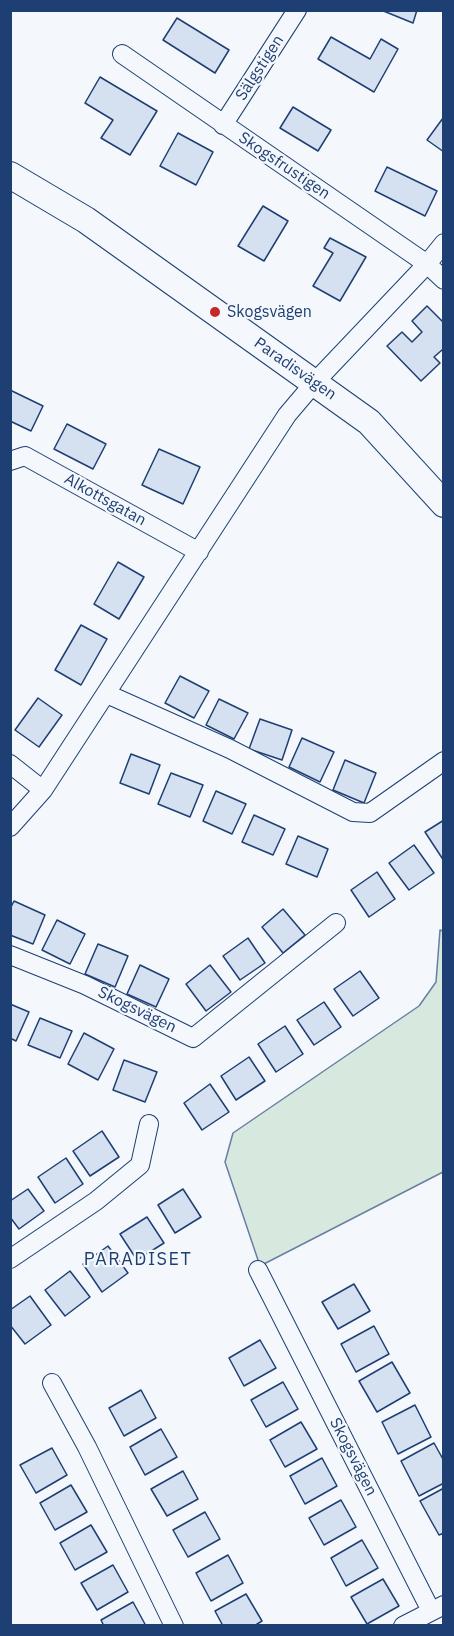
<!DOCTYPE html>
<html>
<head>
<meta charset="utf-8">
<style>
  body { margin:0 }
  #map { position:relative; width:454px; height:1636px; overflow:hidden; background:#f4f7fb; font-family:"IBM Plex Sans",sans-serif }
  canvas { display:block }
  .frame { position:absolute; inset:0; border:12px solid #1d3f73; pointer-events:none }
</style>
</head>
<body>
<div id="map">
<canvas width="454" height="1636"></canvas>
<div class="frame"></div>
</div>
<script>
const ctx = document.querySelector('canvas').getContext('2d');
ctx.lineJoin = 'round';
function fill(path, color) { ctx.fillStyle = color; ctx.fill(path, 'evenodd'); }
function trace(path, color, width, dash) { ctx.strokeStyle = color; ctx.lineWidth = width; ctx.lineCap = dash ? 'butt' : 'round'; ctx.setLineDash(dash || []); ctx.stroke(path); }
function write(font, color, halo, rows, align = 'center') {
  ctx.font = font + ' "IBM Plex Sans",sans-serif'; ctx.lineWidth = 4.5; ctx.setLineDash([]); ctx.textBaseline = 'middle'; ctx.strokeStyle = halo; ctx.fillStyle = color; for (const [text, x, y, turn = 0] of rows) {
    ctx.save(); ctx.translate(x, y); ctx.rotate((+turn || 0) * Math.PI / 180); ctx.textAlign = isNaN(turn) ? turn : align; if (halo) ctx.strokeText(text, 0, 0); ctx.fillText(text, 0, 0); ctx.restore();
  }
}
const green = new Path2D(`
  M440,930L443,931V1172L260,1266L225,1162L233,1133L419,1006L436,982Z`);
const building = new Path2D(`
  M381,10H417L413,23Z
  M177,18L229,50L215,73L163,40Z
  M331,37L370,59L381,39L398,49L374,92L318,59Z
  M100,77L157,111L130,155L101,138L113,120L85,103Z
  M293,107L331,130L318,151L280,128Z
  M443,118H444V152L427,140Z
  M178,133L213,152L196,185L160,166Z
  M387,167L437,191L425,216L375,191Z
  M263,206L288,221L264,261L238,246Z
  M330,238L366,257L340,301L313,286L333,253L324,248Z
  M427,306L444,323V351L442,350L434,357L440,363L421,381L387,346L402,332L412,342L422,332L412,321Z
  M10,390L43,406L31,431L10,421Z
  M67,424L106,444L93,469L54,449Z
  M159,449L200,467L183,504L142,485Z
  M118,562L144,577L119,619L94,604Z
  M81,625L107,639L81,685L55,670Z
  M180,676L209,691L194,718L165,703Z
  M38,698L62,715L39,747L15,730Z
  M219,699L248,713L234,739L206,725Z
  M260,719L292,730L282,760L249,749Z
  M302,738L334,752L320,782L289,767Z
  M131,754L160,765L149,794L120,783Z
  M345,760L376,773L364,803L333,790Z
  M171,773L203,785L190,817L158,804Z
  M216,791L246,804L232,834L203,821Z
  M254,815L285,829L273,855L242,842Z
  M444,820V861L425,832Z
  M298,836L328,849L317,877L286,864Z
  M414,845L434,873L409,890L389,863Z
  M377,872L395,899L369,917L351,890Z
  M14,901L45,915L33,944L10,935V909Z
  M283,909L305,935L283,953L262,927Z
  M57,920L85,934L70,964L42,950Z
  M248,938L265,963L240,980L223,956Z
  M98,944L128,956L115,987L85,974Z
  M140,965L169,979L156,1007L127,994Z
  M210,965L231,992L206,1011L186,984Z
  M360,971L379,998L353,1016L334,989Z
  M324,1002L341,1027L314,1045L297,1020Z
  M10,1004L29,1012L16,1041L10,1038Z
  M40,1018L72,1031L60,1058L28,1045Z
  M285,1026L303,1054L276,1072L258,1044Z
  M84,1033L114,1049L98,1080L68,1064Z
  M249,1057L265,1081L236,1100L221,1076Z
  M124,1060L157,1072L145,1102L113,1090Z
  M210,1084L229,1112L202,1130L184,1103Z
  M102,1131L119,1157L90,1176L73,1151Z
  M66,1158L83,1184L55,1203L38,1177Z
  M28,1189L44,1211L19,1229L10,1217V1201Z
  M183,1189L201,1217L175,1233L158,1205Z
  M147,1217L164,1243L137,1260L120,1234Z
  M108,1246L128,1273L102,1292L83,1264Z
  M70,1271L90,1297L65,1316L45,1290Z
  M354,1284L370,1311L338,1329L322,1302Z
  M30,1296L51,1325L25,1344L10,1325V1310Z
  M374,1326L389,1354L356,1372L341,1344Z
  M260,1340L276,1368L244,1386L229,1358Z
  M392,1362L410,1393L377,1412L359,1381Z
  M283,1382L298,1409L266,1427L251,1400Z
  M141,1390L156,1418L124,1436L109,1408Z
  M415,1405L431,1437L398,1454L382,1422Z
  M301,1422L317,1449L285,1467L270,1440Z
  M161,1429L177,1457L145,1475L130,1447Z
  M434,1443L444,1461V1483L419,1496L401,1461Z
  M52,1448L67,1475L36,1493L20,1465Z
  M322,1458L337,1486L305,1504L290,1476Z
  M183,1471L198,1499L167,1516L151,1489Z
  M71,1485L87,1512L55,1530L40,1503Z
  M444,1488V1533L439,1535L420,1501Z
  M341,1500L356,1527L324,1545L309,1518Z
  M205,1512L220,1539L188,1557L173,1530Z
  M91,1525L107,1552L75,1570L60,1543Z
  M362,1540L378,1568L346,1586L331,1558Z
  M228,1555L243,1583L211,1601L196,1573Z
  M113,1565L128,1592L97,1610L81,1583Z
  M383,1579L399,1606L367,1624L351,1597Z
  M246,1594L262,1621L254,1626H223L215,1611Z
  M133,1602L146,1626H104L101,1620Z`);
const street = new Path2D(`
  M122,54L427,264L444,280
  M223,125L297,10
  M10,461L25,456L199,552
  M107,694L230,749L353,812L370,813L444,761
  M10,764L43,790
  M10,827L43,790L287,415L315,382L427,264L444,243
  M10,955L85,985L193,1038L336,923
  M10,1259L96,1201L140,1165L149,1124
  M258,1270L431,1611
  M52,1383L87,1447L174,1626
  M403,1626L444,1605`);
const secondary = new Path2D(`
  M10,175L86,220L369,422L444,504`);
const markers = [
  [215,312,6,"#c62828"]
];
const streetNames = [
  ["Sälgstigen",260,68,-57],
  ["Skogsfrustigen",284,166,34],
  ["Paradisvägen",295,369,35],
  ["Alkottsgatan",105,500,29],
  ["Skogsvägen",137,1010,26],
  ["Skogsvägen",353,1457,63]
];
const poiNames = [
  ["Skogsvägen",227,312]
];
const neighbourhoodNames = [
  ["PARADISET",138,1260]
];
fill(green, '#d7e8df');
trace(green, '#687fa3', 1.5);
fill(building, '#d5e0f0');
trace(building, '#1d3f73', 1.5);
trace(street, '#1d3f73', 20);
trace(secondary, '#1d3f73', 28);
trace(street, '#f4f7fb', 18);
trace(secondary, '#f4f7fb', 26);
for (const [x, y, r, color] of markers) { const dot = new Path2D(); dot.arc(x, y, r, 0, 2 * Math.PI); ctx.fillStyle = color; ctx.fill(dot); trace(dot, '#f4f7fb', 2); }
write('16px', '#1d3f73', '#f4f7fb', streetNames);
write('16px', '#1d3f73', '#f4f7fb', poiNames, 'left');
ctx.letterSpacing = '1.5px';
write('18px', '#1d3f73', '#f4f7fb', neighbourhoodNames);
ctx.letterSpacing = '0px';
</script>
</body>
</html>
